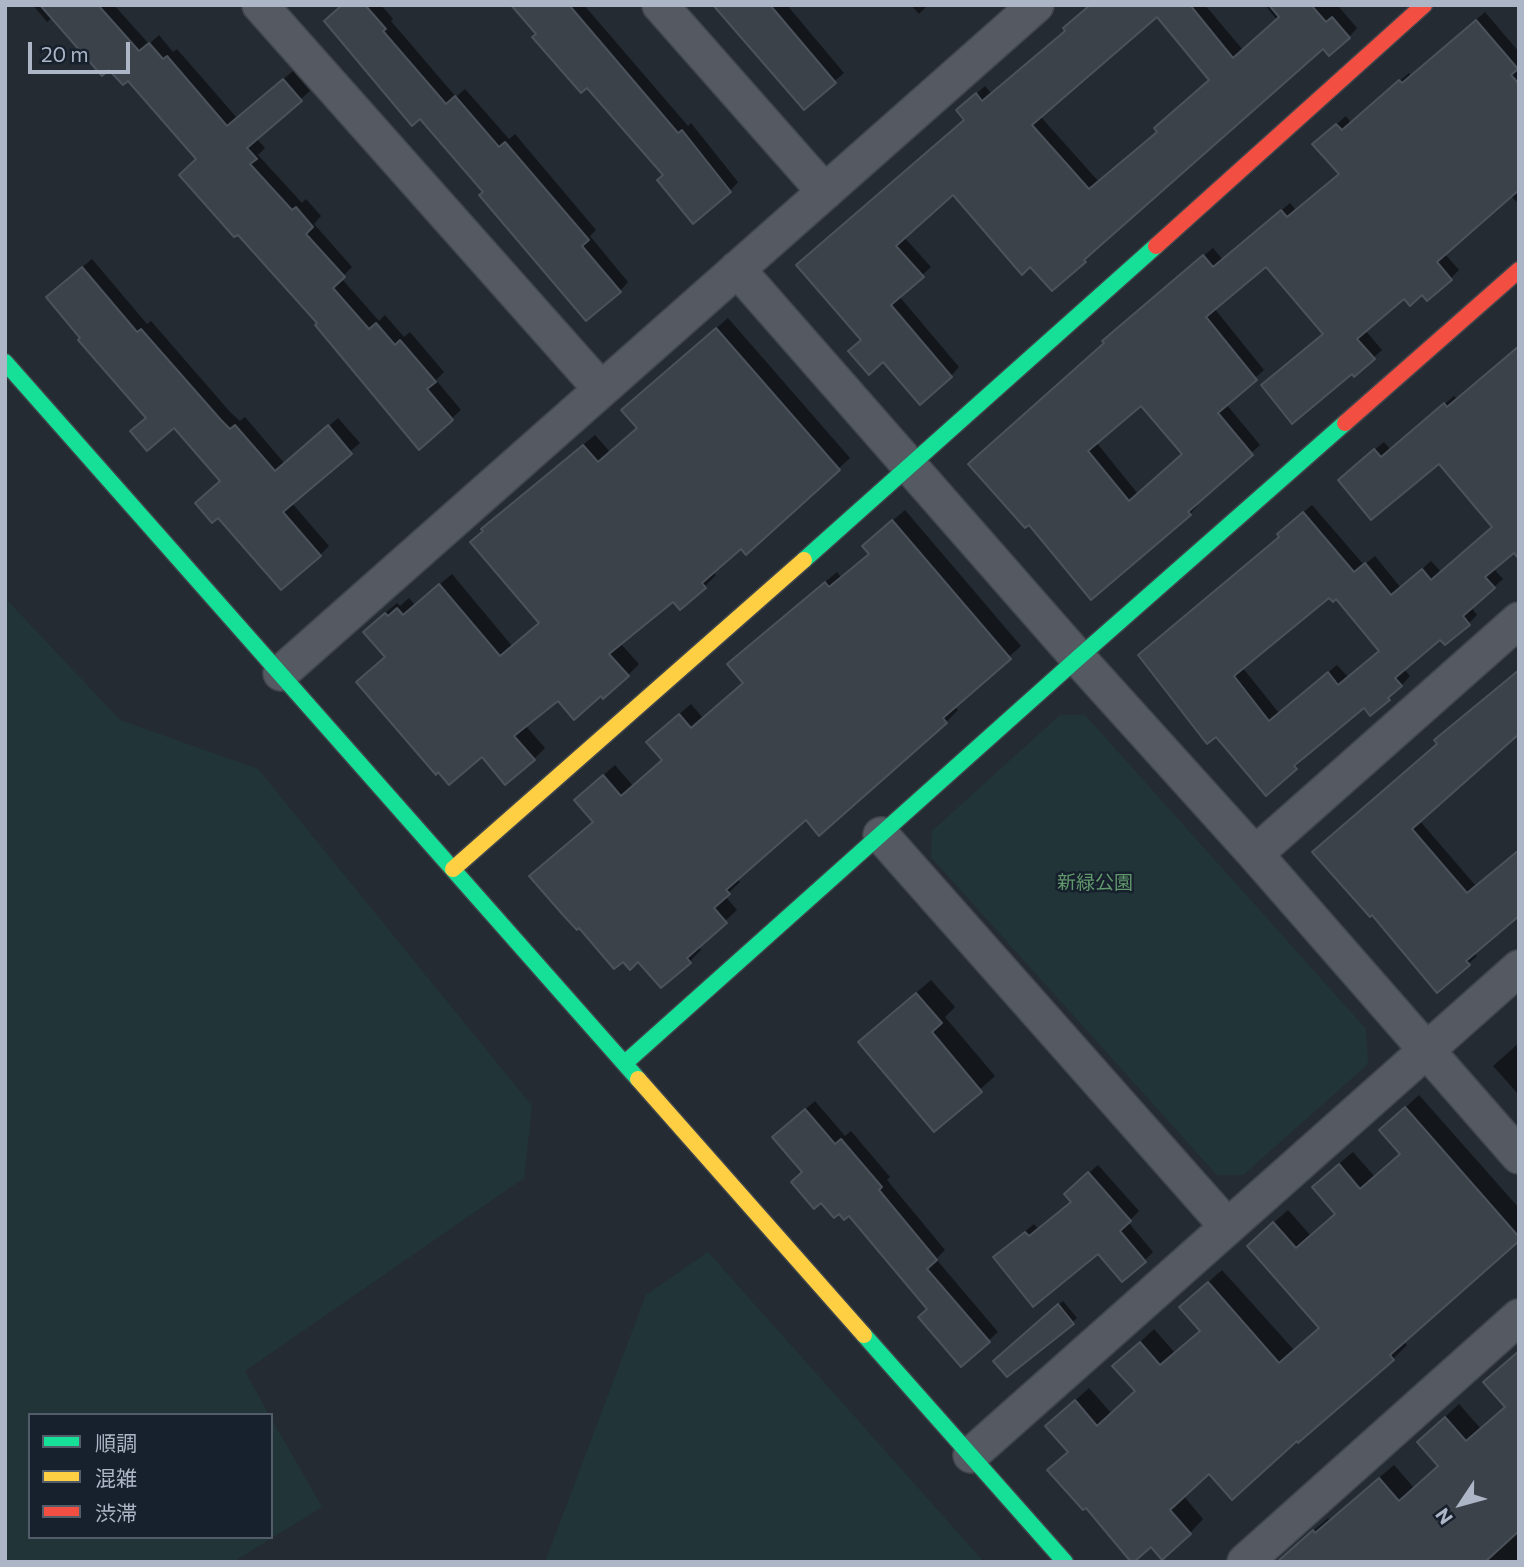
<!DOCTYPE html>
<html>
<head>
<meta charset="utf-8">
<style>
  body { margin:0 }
  #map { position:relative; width:1524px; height:1567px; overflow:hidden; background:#242b33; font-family:Commissioner,"Noto Sans JP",sans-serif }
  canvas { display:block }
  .frame { position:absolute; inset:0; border:7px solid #acb6c6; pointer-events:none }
  .legend { position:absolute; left:28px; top:1413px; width:245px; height:126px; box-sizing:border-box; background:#17212d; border:2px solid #535d6a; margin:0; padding:9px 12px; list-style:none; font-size:21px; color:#acb6c6 }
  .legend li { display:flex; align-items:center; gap:14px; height:35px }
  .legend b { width:35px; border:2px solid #535d6a }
  .north { position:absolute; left:1426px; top:1469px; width:70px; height:70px; -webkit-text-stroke:5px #17212d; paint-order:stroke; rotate:234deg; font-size:19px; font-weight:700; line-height:28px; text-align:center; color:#acb6c6 }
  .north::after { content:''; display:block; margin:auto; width:24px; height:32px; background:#acb6c6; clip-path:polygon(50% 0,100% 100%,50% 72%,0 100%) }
  .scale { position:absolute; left:28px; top:42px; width:102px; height:32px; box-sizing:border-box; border:4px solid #acb6c6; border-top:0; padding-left:9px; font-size:21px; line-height:24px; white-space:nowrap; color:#acb6c6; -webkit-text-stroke:5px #17212d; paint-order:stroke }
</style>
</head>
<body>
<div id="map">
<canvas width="1524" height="1567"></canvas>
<div class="frame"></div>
<ul class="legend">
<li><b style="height:9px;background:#16e098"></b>順調</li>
<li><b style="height:9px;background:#ffcf43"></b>混雑</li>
<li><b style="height:9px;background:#f24e42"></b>渋滞</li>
</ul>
<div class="north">N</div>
<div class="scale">20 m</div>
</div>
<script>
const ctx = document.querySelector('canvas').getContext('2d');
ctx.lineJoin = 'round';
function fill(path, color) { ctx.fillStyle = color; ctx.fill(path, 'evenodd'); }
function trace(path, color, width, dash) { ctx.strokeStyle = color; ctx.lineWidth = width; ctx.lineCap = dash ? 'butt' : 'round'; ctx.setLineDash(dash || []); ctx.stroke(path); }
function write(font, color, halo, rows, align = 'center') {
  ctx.font = font + ' Commissioner,"Noto Sans JP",sans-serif'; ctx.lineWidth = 5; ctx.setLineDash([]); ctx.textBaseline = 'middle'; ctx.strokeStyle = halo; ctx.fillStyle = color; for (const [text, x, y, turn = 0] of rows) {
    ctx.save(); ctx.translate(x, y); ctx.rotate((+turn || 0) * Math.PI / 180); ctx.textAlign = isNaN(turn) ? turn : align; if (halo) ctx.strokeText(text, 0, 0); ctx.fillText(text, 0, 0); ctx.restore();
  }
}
const green = new Path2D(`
  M5,598L120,720L258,769L532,1106L524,1178L245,1371L269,1415H30V1537H271V1418L322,1507L233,1562H5Z
  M1060,715H1085L1366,1029L1368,1064L1243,1175H1217L931,857L932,831Z
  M708,1252L984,1562H545L646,1295Z`);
const shadow = new Path2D(`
  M33,5H114L149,44L159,35L173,52L177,49L237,118L293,71L310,91L256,138L265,148L258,155L302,203L306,199L321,216L314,224L352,267L341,278L379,321L385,315L404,337L410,332L444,372L436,380L461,410L419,447L319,323L238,232L198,159L128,79L53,17L47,22Z
  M344,5H381L393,19L391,21L456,97L465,89L509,139L515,134L596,230L590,236L628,282L620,291L485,191Z
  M513,5H584L688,126L691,123L738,182L730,191L665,174Z
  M714,5H787L844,73L804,107Z
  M911,5H928L919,14Z
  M1091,5H1205L1243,50L1277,20L1265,5H1341L1339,7L1357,28L1349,37L1323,47L1052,289L1031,264L954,193L904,237L931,267L899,296L959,367L951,376L863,339L798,265L966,120L967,102L985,86L992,94L1067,30ZM1158,15L1211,79L1159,131L1099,182L1040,116Z
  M1485,12L1519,52V204L1510,195L1444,253L1459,270L1451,278L1422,293L1404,297L1365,330L1382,350L1354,375L1324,333L1266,265L1214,308L1264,370L1226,404L1260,445L1196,503L1198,505L1190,514L1092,597L1029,522L1106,342L1113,332L1213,248L1223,260L1290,203L1296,210L1341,174L1323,136L1346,116L1351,123L1409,73L1411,76ZM1141,403L1184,454L1138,494L1096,442Z
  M92,259L147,324L151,321L230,412L240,421L245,417L285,464L338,418L360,443L291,502L329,546L320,555L222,481L174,426L147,417L82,338L57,288Z
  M728,318L850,458L746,552L741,546L713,572L716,575L705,586L673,600L620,643L639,664L628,675L601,694L558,698L525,725L545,748L534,759L482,755L386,657L376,621L397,603L400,606L409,598L415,605L452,574L512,646L540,622L484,530L495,518L595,435L610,452L639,427L635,399Z
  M1519,346L1493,568L1503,579L1471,607L1477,615L1469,623L1445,643L1441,638L1404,669L1410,676L1389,699L1364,706L1302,757L1304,759L1266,793L1216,735L1208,742L1281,536L1288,525L1312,505L1364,565L1375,556L1401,588L1431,561L1441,572L1494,527L1439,462L1349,471L1384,442L1391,450L1454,396L1457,399ZM1329,595L1337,597L1380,650L1348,677L1337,665L1279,713L1242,667Z
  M905,510L1021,646L954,706L958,710L946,722L819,833L806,818L737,878L740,882L725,896L737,910L698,946L701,950L690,961L639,960L579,925L594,821L588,789L615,765L633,786L663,760L660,731L691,704L703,718L745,682L741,653L837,572L841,577L870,553L876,535Z
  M1519,670V732L1419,820L1476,886L1474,952L1477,956L1468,964L1372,913L1445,732Z
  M931,980L955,1007L945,1017L995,1076L934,1130L860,1042Z
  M1519,1043V1095L1493,1066Z
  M1419,1095L1519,1208V1239L1403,1341L1407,1345L1393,1359L1299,1440L1209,1472L1183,1495L1203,1519L1190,1533L1069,1451L1047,1426L1089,1388L1112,1414L1137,1391L1115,1366L1154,1329L1175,1353L1201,1330L1195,1294L1222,1270L1294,1350L1321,1327L1263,1232L1288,1210L1311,1236L1337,1213L1328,1173L1353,1152L1375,1177L1401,1153L1381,1130Z
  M815,1101L845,1136L851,1131L890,1177L887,1180L945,1250L936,1259L998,1332L961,1365L929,1308L849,1213L804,1172L784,1128Z
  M1098,1165L1139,1211L1128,1222L1153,1252L1144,1261L1099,1252L1004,1249L1034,1224L1038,1229L1072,1201L1074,1186Z
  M1063,1301L1077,1318L1007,1375L999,1357Z
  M1459,1404L1481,1429L1507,1406L1519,1472V1562H1289L1299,1543L1328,1518L1330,1520L1394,1465L1414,1488L1440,1465L1433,1428Z`);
const building = new Path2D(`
  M40,5H98L139,51L149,43L163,59L167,56L227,126L283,79L302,101L247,148L257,159L250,164L292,210L296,207L313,227L306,234L345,277L333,288L369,329L376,323L395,345L400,340L436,382L427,389L453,420L419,450L315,325L317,323L238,235L234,237L179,175L196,159L128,81L123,85L109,70L102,76Z
  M342,5H365L386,29L383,31L446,104L455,96L499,147L505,142L589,240L582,246L621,292L586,321L479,195L483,192L420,119L412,126L324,21Z
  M511,5H569L678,133L682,130L731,192L693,224L657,180L663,175L587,88L581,93L532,37L536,34Z
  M713,5H770L836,83L804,110Z
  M1090,5H1190L1233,58L1279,17L1269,5H1311L1326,22L1332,17L1350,38L1329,56L1323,49L1084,260L1086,262L1052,291L1030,267L1022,275L953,195L896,246L924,277L891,305L952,377L920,405L883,362L869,375L848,351L861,340L796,265L964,120L956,110L976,93L982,101L1065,31L1063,28ZM1157,17L1209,80L1154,128L1157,132L1089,189L1032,125Z
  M1476,20L1518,69L1511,75L1519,84V190L1437,262L1452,280L1427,301L1422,295L1410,306L1404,299L1357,339L1375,359L1354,377L1352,374L1292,424L1261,385L1323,334L1266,267L1206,317L1257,380L1218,413L1253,455L1188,512L1191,515L1091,600L1029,525L1025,528L968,464L1104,343L1102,341L1203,255L1213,267L1281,210L1287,217L1339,174L1312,144L1336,124L1342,130L1399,80L1402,83ZM1141,406L1182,454L1129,501L1088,451Z
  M82,267L137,332L141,329L221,420L230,429L235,425L275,471L328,425L352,454L283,512L321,556L281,590L218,518L212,523L195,503L220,481L174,428L147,451L130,431L146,418L78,340L80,338L46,297Z
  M716,328L840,470L746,555L741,549L702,583L706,588L680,610L673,602L609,654L629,676L603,699L601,696L574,720L558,701L514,736L535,760L505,785L482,757L449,785L438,772L436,775L356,682L385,657L363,632L385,613L388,616L397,608L403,615L439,584L500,656L539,623L470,542L483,531L481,529L583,445L598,462L637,428L621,410Z
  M1519,346V559L1514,553L1485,577L1495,588L1463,616L1470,625L1445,645L1440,640L1395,678L1402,686L1388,698L1390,700L1370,716L1364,708L1294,766L1297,769L1266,796L1216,737L1207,744L1138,655L1279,537L1277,534L1303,512L1354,572L1365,563L1391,595L1422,569L1431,580L1492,527L1439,464L1371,520L1338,480L1374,449L1381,457L1444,403L1447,407ZM1329,598L1333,602L1336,599L1379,651L1338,685L1328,672L1269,721L1234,676Z
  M892,520L1011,659L943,718L947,723L819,836L806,820L726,890L730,894L714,908L727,923L687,958L691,963L661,988L638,962L630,970L623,962L614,969L579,928L577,930L563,915L529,876L593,822L574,800L603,775L621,796L662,760L646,742L679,714L691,728L743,683L727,664L825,582L829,587L869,554L862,546Z
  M1519,670V734L1412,829L1467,893L1519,850V916L1466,961L1470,965L1437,993L1372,915L1370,917L1312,852L1437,744L1434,740Z
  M916,993L942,1023L932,1032L982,1092L934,1132L858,1042Z
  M1405,1107L1519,1237V1241L1390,1355L1394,1360L1298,1443L1297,1441L1232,1500L1209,1474L1170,1510L1191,1534L1162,1560L1151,1547L1134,1562H1131L1086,1508L1083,1510L1047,1470L1068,1452L1045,1426L1075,1400L1097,1426L1135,1391L1112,1366L1140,1342L1160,1365L1200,1331L1179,1307L1208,1282L1279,1363L1319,1328L1247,1246L1273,1222L1296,1248L1335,1214L1312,1187L1339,1164L1360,1189L1400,1154L1379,1130Z
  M805,1109L835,1144L841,1139L882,1187L879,1190L937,1260L927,1269L990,1342L961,1367L918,1317L927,1309L849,1216L844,1220L839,1214L834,1218L821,1203L814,1209L791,1182L802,1172L772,1137Z
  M1088,1172L1131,1221L1120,1231L1146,1262L1122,1282L1098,1254L1033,1307L993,1257L1025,1232L1029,1236L1071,1202L1064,1194Z
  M1058,1304L1074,1324L1007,1377L993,1361Z
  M1519,1351V1531L1485,1562H1277L1313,1530L1315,1533L1379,1478L1399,1501L1438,1466L1417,1442L1445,1417L1466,1441L1505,1407L1483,1382Z`);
const street = new Path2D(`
  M260,5L601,389
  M660,5L825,192
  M737,269L1078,658L1255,854L1519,1156
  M281,673L1036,5
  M881,835L1227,1226
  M1255,854L1519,620
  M971,1455L1519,968
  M1245,1562L1519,1317`);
const fast = new Path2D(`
  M5,362L638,1079
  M804,560L1156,246
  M625,1063L1078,658L1345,423
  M864,1335L1065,1562`);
const slow = new Path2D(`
  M453,869L804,560
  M638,1079L864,1335`);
const jam = new Path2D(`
  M1156,246L1424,5
  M1345,423L1519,270`);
const parkNames = [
  ["新緑公園",1095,883]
];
fill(green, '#213539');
fill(shadow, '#0007');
fill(building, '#3c4249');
trace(building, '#4b525b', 2);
trace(street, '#40454b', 38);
trace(fast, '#40454b', 19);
trace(slow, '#40454b', 19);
trace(jam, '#40454b', 19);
trace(street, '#545962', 35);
trace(fast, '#16e098', 16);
trace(slow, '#ffcf43', 16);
trace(jam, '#f24e42', 16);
write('19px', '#62986d', '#17212d', parkNames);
</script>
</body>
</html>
